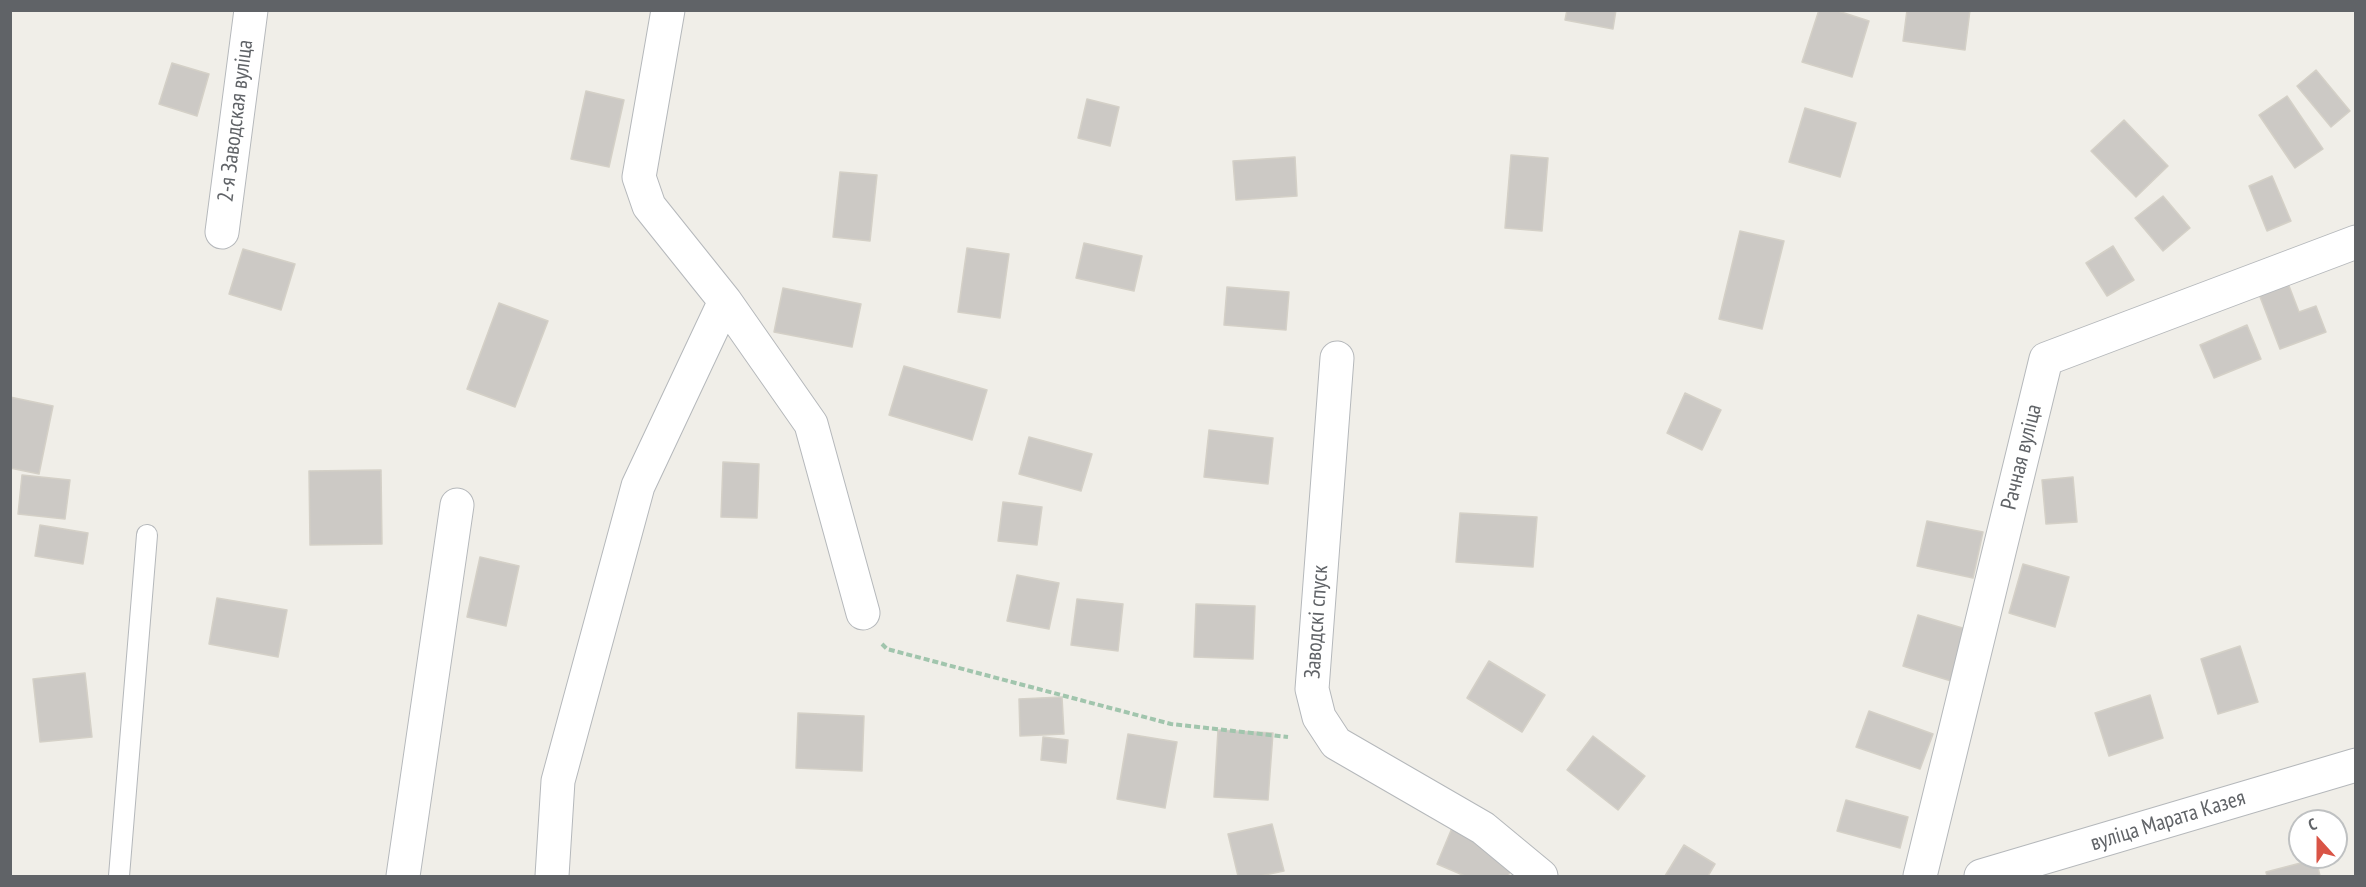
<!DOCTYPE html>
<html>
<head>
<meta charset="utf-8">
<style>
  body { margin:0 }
  #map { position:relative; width:2366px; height:887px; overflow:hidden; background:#f0eee8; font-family:"PT Sans Narrow",sans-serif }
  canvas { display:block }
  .frame { position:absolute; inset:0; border:12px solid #606367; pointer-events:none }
  .north { position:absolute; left:2288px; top:809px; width:60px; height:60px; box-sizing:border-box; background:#fff; border:2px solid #bfc1c2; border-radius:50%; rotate:339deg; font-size:16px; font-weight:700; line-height:24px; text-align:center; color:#606367 }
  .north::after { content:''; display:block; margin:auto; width:21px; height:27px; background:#d95446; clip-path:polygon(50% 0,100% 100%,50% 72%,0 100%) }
</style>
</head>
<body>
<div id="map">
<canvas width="2366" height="887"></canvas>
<div class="frame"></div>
<div class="north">С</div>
</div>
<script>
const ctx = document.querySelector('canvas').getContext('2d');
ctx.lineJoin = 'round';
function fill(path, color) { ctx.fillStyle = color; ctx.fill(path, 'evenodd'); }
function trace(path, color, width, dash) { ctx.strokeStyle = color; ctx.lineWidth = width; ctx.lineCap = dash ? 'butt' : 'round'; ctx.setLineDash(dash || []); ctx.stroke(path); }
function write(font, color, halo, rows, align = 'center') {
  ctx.font = font + ' "PT Sans Narrow",sans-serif'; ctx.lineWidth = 4.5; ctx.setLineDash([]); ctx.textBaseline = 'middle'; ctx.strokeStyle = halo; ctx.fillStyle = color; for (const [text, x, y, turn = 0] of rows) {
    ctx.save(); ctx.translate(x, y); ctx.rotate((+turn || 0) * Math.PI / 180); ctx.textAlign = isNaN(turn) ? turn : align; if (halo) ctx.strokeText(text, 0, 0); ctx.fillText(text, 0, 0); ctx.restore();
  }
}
const building = new Path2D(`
  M1567,10H1616L1613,29L1565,20Z
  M1819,10H1835L1869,21L1852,77L1802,62Z
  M1907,10H1970L1965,50L1903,41Z
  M172,63L209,74L197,116L159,104Z
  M2316,70L2350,111L2331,127L2297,86Z
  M586,91L624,100L609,167L571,159Z
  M2287,96L2323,149L2295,168L2259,115Z
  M1087,99L1119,107L1110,146L1078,138Z
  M1805,108L1856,123L1840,177L1789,162Z
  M2124,120L2168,166L2136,197L2091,151Z
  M1511,155L1548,158L1542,231L1505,228Z
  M1295,157L1297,196L1236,200L1233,161Z
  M840,172L877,175L870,241L833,237Z
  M2272,176L2291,221L2267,231L2249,186Z
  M2163,196L2190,228L2163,251L2135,218Z
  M1740,231L1784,241L1762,329L1719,319Z
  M1084,243L1142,256L1134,291L1076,278Z
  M2113,246L2134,280L2107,296L2086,263Z
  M967,248L1009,254L1000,318L958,312Z
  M243,249L295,264L281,310L229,294Z
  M2286,278L2299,312L2316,306L2326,332L2280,349L2257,289Z
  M1227,287L1289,292L1286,330L1224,325Z
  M783,288L861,304L852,347L774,332Z
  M499,303L548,321L515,407L467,389Z
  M2247,325L2261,359L2214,378L2200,345Z
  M904,366L987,390L972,440L889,415Z
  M1685,393L1721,410L1702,450L1667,433Z
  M10,397L53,406L39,474L10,468Z
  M1209,430L1273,438L1268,484L1204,477Z
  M1029,437L1092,454L1081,491L1019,474Z
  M723,462L759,464L757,518L721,517Z
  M381,470L382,544L310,545L309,471Z
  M22,475L70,480L65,519L18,514Z
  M2073,477L2077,522L2046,524L2042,480Z
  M1003,502L1042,507L1037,545L998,541Z
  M1460,513L1537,517L1533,567L1456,562Z
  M1927,521L1983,532L1973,578L1917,566Z
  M40,525L88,533L83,564L35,556Z
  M480,557L519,566L506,626L467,617Z
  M2023,564L2069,577L2055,627L2009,613Z
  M1017,575L1059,583L1049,629L1007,621Z
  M217,598L287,610L278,657L209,644Z
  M1077,599L1123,604L1118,651L1071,645Z
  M1196,604L1255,606L1253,659L1194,657Z
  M1918,615L1966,629L1951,681L1903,666Z
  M2240,646L2258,702L2218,714L2201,659Z
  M1489,661L1545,695L1522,732L1467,698Z
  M85,673L92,737L40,742L33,679Z
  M2150,695L2163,738L2109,756L2095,713Z
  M1062,697L1064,734L1020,736L1019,699Z
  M1869,711L1933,734L1920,769L1856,747Z
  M798,713L864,716L862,771L796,768Z
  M1218,730L1273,733L1268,800L1214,797Z
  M1128,734L1177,742L1165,808L1117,799Z
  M1593,736L1645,776L1618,810L1567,770Z
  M1043,737L1068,740L1066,763L1041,760Z
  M1846,800L1908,817L1900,848L1837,831Z
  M1272,824L1284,871L1260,876H1238L1228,834Z
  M1452,828L1517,857L1508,876H1465L1437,864Z
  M1684,845L1715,864L1708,876H1665Z
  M2316,859L2320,876H2267L2266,872Z`);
const path = new Path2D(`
  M882,644L887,649L1171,724L1288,737`);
const service = new Path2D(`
  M119,876L147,535`);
const minor = new Path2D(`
  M668,10L639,177L649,206L725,301L811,424L863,613
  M222,232L251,10
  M1337,358L1312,689L1319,717L1336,743L1483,828L1541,876
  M403,876L457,505
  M552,876L558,781L638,486L725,301
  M1920,876L2046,359L2356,242
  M1981,876L2356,765`);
const streetNames = [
  ["2-я Заводская вуліца",236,121,-83],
  ["Рачная вуліца",2022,457,-76],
  ["Заводскі спуск",1317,622,-86],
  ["вуліца Марата Казея",2168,821,-17]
];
fill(building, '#ccc9c5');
trace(building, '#d4d0c7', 1.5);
trace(service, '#b5b8bb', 22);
trace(minor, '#b5b8bb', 35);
trace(path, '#a1c5ad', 4, [6, 3]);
trace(service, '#fff', 20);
trace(minor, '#fff', 33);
write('22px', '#606367', '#fff', streetNames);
</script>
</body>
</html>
